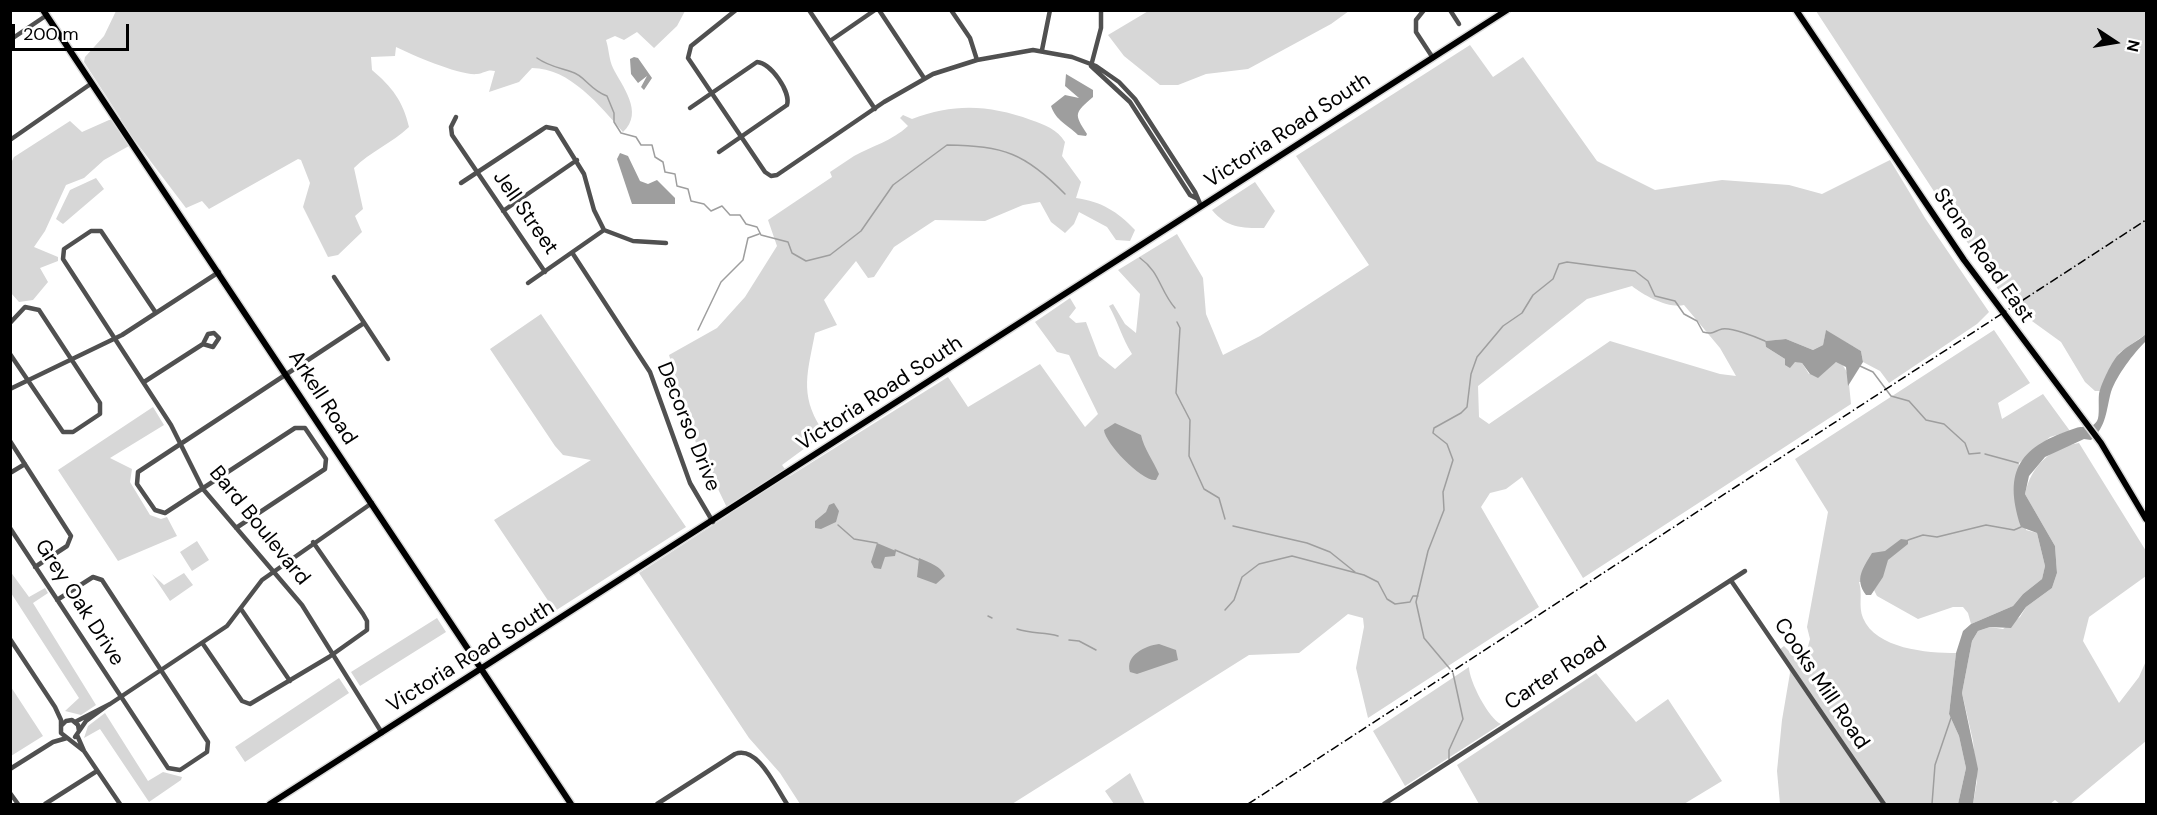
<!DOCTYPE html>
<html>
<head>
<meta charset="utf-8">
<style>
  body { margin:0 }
  #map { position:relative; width:2157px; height:815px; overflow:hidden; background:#fff; font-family:"DM Sans",sans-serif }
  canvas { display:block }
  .frame { position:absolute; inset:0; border:12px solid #000; pointer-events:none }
  .north { position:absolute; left:2085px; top:12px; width:60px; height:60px; -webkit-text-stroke:4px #fff; paint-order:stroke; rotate:102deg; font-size:16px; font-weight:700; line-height:24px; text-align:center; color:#000 }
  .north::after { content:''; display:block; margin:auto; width:21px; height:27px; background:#000; clip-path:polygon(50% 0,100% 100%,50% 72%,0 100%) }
  .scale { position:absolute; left:12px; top:24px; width:117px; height:27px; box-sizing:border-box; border:3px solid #000; border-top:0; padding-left:8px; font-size:18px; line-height:21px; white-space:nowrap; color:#000; -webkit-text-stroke:4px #fff; paint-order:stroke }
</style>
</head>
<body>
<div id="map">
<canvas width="2157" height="815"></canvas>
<div class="frame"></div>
<div class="north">N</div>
<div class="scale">200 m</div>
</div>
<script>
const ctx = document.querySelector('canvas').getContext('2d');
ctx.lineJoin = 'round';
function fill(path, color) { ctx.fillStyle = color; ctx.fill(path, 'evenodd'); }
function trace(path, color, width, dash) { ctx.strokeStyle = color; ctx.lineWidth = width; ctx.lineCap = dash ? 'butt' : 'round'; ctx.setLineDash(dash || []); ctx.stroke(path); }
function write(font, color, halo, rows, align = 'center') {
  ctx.font = font + ' "DM Sans",sans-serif'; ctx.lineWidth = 6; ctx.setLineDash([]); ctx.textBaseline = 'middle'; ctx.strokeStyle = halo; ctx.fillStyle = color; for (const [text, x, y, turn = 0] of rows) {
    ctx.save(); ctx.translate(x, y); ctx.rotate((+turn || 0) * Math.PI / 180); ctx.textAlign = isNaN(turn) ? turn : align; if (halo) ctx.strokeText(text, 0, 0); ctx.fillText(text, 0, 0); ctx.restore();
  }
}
const green = new Path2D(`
  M1150,10H1349V11L1331,24L1248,69L1206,74L1178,85H1160L1124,56L1108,35Z
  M116,11H685L677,26L654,48L637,32L624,40L615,36L606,40C609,49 609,60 613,68C621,85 645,112 623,132C600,106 570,68 532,68L519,82L489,92L495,71C487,69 485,73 477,74C461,76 412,55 396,47L395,56L371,57L372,70C392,87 403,101 409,127C392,143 370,152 354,168L363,209L355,216L362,232L338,255L328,257L303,207L310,183L301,160L298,159L209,209L202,201L186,208L136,142L104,160L84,178L66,185L45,231L34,247L58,257V261L40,268L48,282L33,300L19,302L11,293V163L14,157L70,121L82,132L109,120L121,119L84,62L85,57L104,36Z
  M1816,11H2146V334L2119,353L2100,391H2095L2085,382L2061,342L2007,303Z
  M1470,45L1493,77L1523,57L1597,161L1655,190L1722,180L1789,185L1822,194L1890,160L1925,218L1989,312L1977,324L1889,383L1880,371L1863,362L1861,351L1826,331L1823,345L1813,350L1786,339L1765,341L1766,347L1785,359L1802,363L1809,374L1836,362H1841L1848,374L1851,404L1583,578L1522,477L1506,489L1490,493L1481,507L1539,607L1368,718L1356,668L1364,627L1363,618L1348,614L1299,653L1249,655L1012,804H800L780,773L749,738L639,573L730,514L696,443L669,355L717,328L745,297L777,246L768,220L832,177L830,172C838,167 846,161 854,156C872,146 892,141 908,126L900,118L903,115L912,119C955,103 989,105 1031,120C1045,125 1057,129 1065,142L1062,156L1081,182L1076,198C1102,202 1117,211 1135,230L1130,241L1116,240L1107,227L1079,212L1074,224L1065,233L1051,222L1040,202L1023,205L985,221L935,220L894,247L874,277L868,278L856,261L824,300L837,325L815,333C808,371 799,394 821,428L816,440L782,465L790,476L948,377L968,407L1040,364L1085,427L1098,414L1069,355L1057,352L1035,322L1070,298L1076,308L1069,317L1076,323L1086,322L1099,356L1115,369L1132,354C1122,338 1118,322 1109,306L1113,304L1125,324L1136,333L1140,294L1118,270L1177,234L1203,278L1206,314L1223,355L1260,336L1369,265L1296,156ZM1632,286C1644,296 1670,309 1684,305L1720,348L1736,376L1720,374L1610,341L1489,424L1479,417L1478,386L1587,299Z
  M96,178L104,189L63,224L56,219L70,190Z
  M1255,182L1275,211L1264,228C1241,228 1227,228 1212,210Z
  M541,314L686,527L555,611L494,520L591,460L563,455L555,446L490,349Z
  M1994,330L2030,383L1998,403L2002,419L2043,394L2070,431L2050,437L2019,463L2026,530L2037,533L2045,566L2042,579L2023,594L2013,606L1971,624L1968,613L1963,607H1953L1918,619L1877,596L1874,590L1879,582H1859C1863,594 1858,606 1863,618C1876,649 1927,653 1956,653L1949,714L1959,736L1966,768L1958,804H1780L1777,771L1782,720L1790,673L1788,663L1779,650L1784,646L1795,657L1807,650L1810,639L1807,627L1828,512L1795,459Z
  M153,407L164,425L110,458L132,469L130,482L150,515L161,519L167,517L177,536L118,561L58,470Z
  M2079,443L2146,551V576L2089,617L2083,641L2119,703L2139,677L2146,661V741L2070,804H2060L2055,800L2050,804H1973L1977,781L1973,741L1962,693L1972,641L1978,631L1990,627L2003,629L2020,617L2026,607L2052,588L2057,573L2055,546L2025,494C2031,466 2050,448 2079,443Z
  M197,541L209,560L192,571L180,552Z
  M10,571L29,597L45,588L48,593L33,603L96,705L81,715L65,711L79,698L11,593Z
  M184,573L193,585L170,601L152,574L164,585Z
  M437,618L446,632L360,686L351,672Z
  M1469,667C1469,681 1489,719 1501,724L1405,786L1373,731Z
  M1596,673L1636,722L1668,699L1722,781L1684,804H1479L1457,765Z
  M339,678L349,693L245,762L235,747Z
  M11,687L43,736L11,756H10Z
  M105,713L148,781L163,772L182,777L181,780L149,802L100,729L84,738L88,726Z
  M1130,773L1145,804H1114L1105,791Z`);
const water = new Path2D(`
  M634,57L638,58L652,78L644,90L641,87L647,76L638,83L631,74L630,59Z
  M1066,74L1093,90V97C1075,113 1073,113 1087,134L1086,136L1078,135C1067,124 1056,121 1051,106L1065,95L1079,98L1065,86Z
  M620,153L628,156L640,181L648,184L657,180L675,198V204H632L617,159Z
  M1826,330L1861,351L1863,362L1848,386L1846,367L1836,362L1818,378L1810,374L1802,363L1795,362L1790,368L1785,365V359L1766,347L1765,341L1786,339L1813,350L1823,345Z
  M2146,334V341C2133,354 2117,375 2111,392C2106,410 2107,426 2091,440L2084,439L2045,457L2029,476L2025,494L2055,546L2057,573L2052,588L2026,607L2011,628L1990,627L1978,631L1972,641L1962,693L1978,769L1973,804H1958L1966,768L1959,736L1949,714L1956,653L1963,631L1971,624L2013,606L2023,594L2042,579L2045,566L2037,533L2021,527C2002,469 2021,446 2076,428C2084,425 2091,430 2097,421C2100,416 2098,401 2099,394C2101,384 2112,360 2120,353C2127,346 2138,341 2146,334Z
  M1115,423L1141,435C1144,449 1153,460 1159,474L1156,480C1142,482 1105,443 1104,430Z
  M834,503L839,511L836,522L821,529L815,528V521L826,512L829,505Z
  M1901,539L1908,540V544L1888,560L1883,577L1871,595H1866C1854,579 1863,568 1872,553L1885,551Z
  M877,543L896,551L895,556L885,557L881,569L874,568L871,562Z
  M919,558C930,563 941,566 945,576L936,584L917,577Z
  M1159,644L1176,650L1178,660L1137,674L1130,672C1125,655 1145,646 1159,644Z`);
const stream = new Path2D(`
  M537,58C548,66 560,68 572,72C584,75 590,90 607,96L614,113V122L621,133L636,137L641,145H652L655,157L663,162L665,172L675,174L677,186L688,189L691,201L704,204L711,211L722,206L730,215H740L746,224L757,227L761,235L788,242L792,253L806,261L830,255L861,231L893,185L947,145C1004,146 1025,153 1065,194
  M1140,258C1160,272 1160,291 1175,308
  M1177,322L1180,328L1176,393L1190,420L1189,456L1204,489L1219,498L1225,519
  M698,330L721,282L743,260L748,238L759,234
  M1860,366L1873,372L1891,396L1909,401L1926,420L1944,424L1965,443L1969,454L1980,453
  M1985,454L2018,463
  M838,525L854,539L877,543
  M1233,526L1307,543L1330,552L1355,572
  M1908,540L1923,535L1937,537L1986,525L2014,530L2021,527
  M895,550L919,560
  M1225,610L1234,600L1242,577L1259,564L1292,556L1364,575L1378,582L1387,599L1395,604L1410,602L1413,596H1418
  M988,616L992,618
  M1017,629C1032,634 1044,632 1058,636
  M1069,640L1079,641L1096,650
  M1450,669L1424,638L1416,602L1428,551L1444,510L1443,492L1453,460L1447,444L1433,433L1434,428L1461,413L1467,407L1471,374L1477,357L1503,326L1522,313L1533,295L1553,279L1559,264L1567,262L1635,271L1648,281L1655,296L1675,301L1684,314L1697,321L1703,332C1713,335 1714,331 1722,329C1731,327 1756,337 1765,341
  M1449,759V750L1463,719L1453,673
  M1932,804L1935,765L1951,718`);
const minor = new Path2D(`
  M736,10L691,46L688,58L765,172L771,176L777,175L884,102L933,74L977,60L1033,50L1072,57L1096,66L1119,82L1135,99L1195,192L1201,206
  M809,10L875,109
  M879,10L924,78
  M951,10L970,38L977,60
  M1424,10L1416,20V32L1433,58
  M1450,10L1459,24
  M10,40L47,15
  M830,41L875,10
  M1042,50L1050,10
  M1091,66L1130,102L1190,195L1196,198
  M1091,66L1101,28V10
  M690,108L757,62C771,63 791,92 787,105L719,152
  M456,117L451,127L452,135L545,272
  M10,140L92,83
  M461,183L540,131L546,127L556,129L584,174L594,210L604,230L633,241L666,243
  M503,211L577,160
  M573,254L650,372L690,483L713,522
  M334,277L388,359
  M528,283L604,230
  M156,313L101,231H91L64,249L63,259L171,425L203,489L302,605L382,733
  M10,323L25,307L39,310L100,403V414L73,432H63L10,354
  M144,382L203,344L208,334L214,333L219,338L213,347L203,344
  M10,389L122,335L219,272
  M10,441L71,536L67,546L35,567
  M10,473L25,464
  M10,528L168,768L180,770L207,752L208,742L102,580L93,577L57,600
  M236,528L325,469L326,459L305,428H295L165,513L155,510L137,484L138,472L364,323
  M1732,582L1884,804
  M241,609L290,681
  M10,639L55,707L61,720V733L84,751
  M203,644L242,701L250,704L329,657L367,630V621L363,614L313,542
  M75,722L110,704L227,626L262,580L372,503
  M61,726L66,721L72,720L78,725L79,731
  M77,735L84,751L120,804
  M75,737L86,721L108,705
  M10,769L53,742L67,738
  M10,793L18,804
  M45,804L97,771
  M657,804L735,754C758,745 776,788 787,804
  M1384,804L1745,571`);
const major = new Path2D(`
  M43,10L571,804
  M1796,10L1964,260L2101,443L2146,519
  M270,804L1507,10`);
const rail = new Path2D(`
  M1248,804L2146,220`);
const streetNames = [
  ["Victoria Road South",1288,131,-33],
  ["Jell Street",525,213,55],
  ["Stone Road East",1983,256,55],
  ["Victoria Road South",880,394,-33],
  ["Arkell Road",322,398,57],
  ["Decorso Drive",688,427,68],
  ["Bard Boulevard",259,526,51],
  ["Grey Oak Drive",79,603,57],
  ["Victoria Road South",471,657,-32],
  ["Carter Road",1556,674,-33],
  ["Cooks Mill Road",1821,684,56]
];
fill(green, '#d7d7d7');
fill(water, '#9e9e9e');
trace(stream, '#9e9e9e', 1.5);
trace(major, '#dbdbdb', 9);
trace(minor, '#505050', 4.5);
trace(major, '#000', 6);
trace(rail, '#000', 1.5, [9, 3, 1.5, 3]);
write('21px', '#000', '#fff', streetNames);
</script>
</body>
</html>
